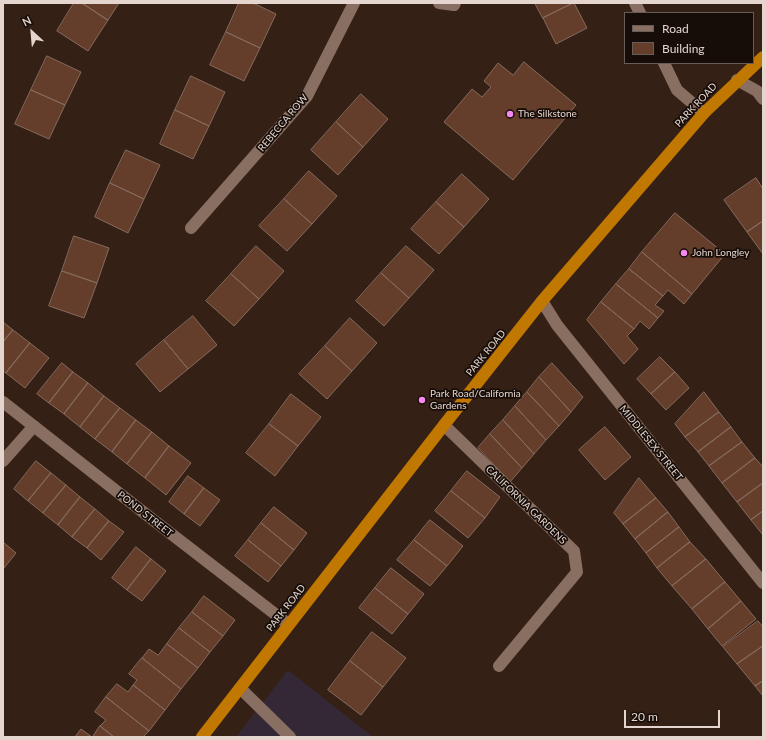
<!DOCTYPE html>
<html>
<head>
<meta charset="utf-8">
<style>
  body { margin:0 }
  #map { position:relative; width:766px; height:740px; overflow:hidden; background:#352015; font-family:Lato,sans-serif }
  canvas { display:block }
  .frame { position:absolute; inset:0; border:4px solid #e4d5ce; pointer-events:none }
  .legend { position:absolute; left:624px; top:12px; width:130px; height:52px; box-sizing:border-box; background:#160c08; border:1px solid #685c57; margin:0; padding:5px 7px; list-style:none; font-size:12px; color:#e4d5ce }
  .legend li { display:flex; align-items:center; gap:8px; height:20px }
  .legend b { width:20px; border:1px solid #685c57 }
  .north { position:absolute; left:12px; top:12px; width:40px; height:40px; -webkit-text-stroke:3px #160c08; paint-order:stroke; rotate:334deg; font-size:11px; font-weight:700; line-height:16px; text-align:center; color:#e4d5ce }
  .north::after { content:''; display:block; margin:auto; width:14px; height:18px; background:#e4d5ce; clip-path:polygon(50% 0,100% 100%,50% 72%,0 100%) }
  .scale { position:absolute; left:624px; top:710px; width:96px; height:18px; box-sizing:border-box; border:2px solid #e4d5ce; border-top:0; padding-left:5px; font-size:12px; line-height:14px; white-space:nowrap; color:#e4d5ce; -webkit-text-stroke:3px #160c08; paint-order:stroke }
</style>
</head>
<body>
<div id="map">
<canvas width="766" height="740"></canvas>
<div class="frame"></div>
<ul class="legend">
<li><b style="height:5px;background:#896f62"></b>Road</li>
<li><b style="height:11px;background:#643e2b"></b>Building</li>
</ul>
<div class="north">N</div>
<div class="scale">20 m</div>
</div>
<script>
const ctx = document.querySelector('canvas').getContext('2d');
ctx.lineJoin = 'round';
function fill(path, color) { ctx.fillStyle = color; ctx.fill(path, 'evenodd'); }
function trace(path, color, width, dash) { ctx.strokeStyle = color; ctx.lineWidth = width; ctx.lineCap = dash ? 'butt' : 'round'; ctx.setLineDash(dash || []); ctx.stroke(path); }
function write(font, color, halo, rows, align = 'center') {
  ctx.font = font + ' Lato,sans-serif'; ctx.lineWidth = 3.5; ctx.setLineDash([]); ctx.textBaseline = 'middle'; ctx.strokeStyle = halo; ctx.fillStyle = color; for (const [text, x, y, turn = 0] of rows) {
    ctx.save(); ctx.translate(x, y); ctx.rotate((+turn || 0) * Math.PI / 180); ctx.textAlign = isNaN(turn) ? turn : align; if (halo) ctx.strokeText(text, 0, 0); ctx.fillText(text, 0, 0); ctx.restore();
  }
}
const commercial = new Path2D(`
  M288,670L373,737H236Z`);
const building = new Path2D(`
  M74,3H82L108,20L88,51L57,31Z
  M82,3H119L108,20Z
  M239,3H253L276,14L260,48L226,32Z
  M535,3H573L543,18Z
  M574,3L587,28L556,44L543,18Z
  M226,32L260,48L244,81L210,65Z
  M47,56L81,72L65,105L31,90Z
  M524,62L576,105L513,180L444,122L472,89L482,97L491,87L484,81L498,63L513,75Z
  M191,76L225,92L209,126L175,110Z
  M31,90L65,105L49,139L15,124Z
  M361,94L388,119L363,147L336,122Z
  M175,110L209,126L193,159L160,144Z
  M336,122L363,147L338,175L311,150Z
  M126,150L160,165L144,199L110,183Z
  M309,171L337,196L312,224L284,199Z
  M462,174L489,199L464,227L436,202Z
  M756,178L763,189V221L747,232L724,200Z
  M110,183L144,199L128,233L95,217Z
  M284,199L312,224L287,251L259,226Z
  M436,202L464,227L439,254L411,229Z
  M675,213L725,254L692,294L642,252Z
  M763,221V254L747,232Z
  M74,236L109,248L97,283L62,271Z
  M256,246L284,271L259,299L231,274Z
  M406,246L434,270L409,298L381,273Z
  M642,252L692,294L684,304L668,290L663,296L629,269Z
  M629,269L663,296L655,305L664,311L658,318L616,284Z
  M62,271L97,283L84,318L49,306Z
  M381,273L409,298L384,326L356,301Z
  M231,274L259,299L234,326L206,301Z
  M616,284L658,318L649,329L640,321L634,329L601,302Z
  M601,302L634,329L627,336L638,349L624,364L587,320Z
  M193,316L217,345L188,369L164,340Z
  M350,318L377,343L352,371L325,346Z
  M3,322L13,330L3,342Z
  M13,330L30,343L6,373L3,371V342Z
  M164,340L188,369L160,392L136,364Z
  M30,343L49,358L25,388L6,373Z
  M325,346L352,371L327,399L299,374Z
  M660,357L675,372L651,394L637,379Z
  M62,363L73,372L49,403L37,394Z
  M552,363L583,397L571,412L539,377Z
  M73,372L88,383L64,414L49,403Z
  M675,372L689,388L666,410L651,394Z
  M539,377L571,412L559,426L527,392Z
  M88,383L104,396L80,427L64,414Z
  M527,392L559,426L546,440L515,406Z
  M704,392L719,412L685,437L675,424Z
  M291,394L321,417L298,446L269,424Z
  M104,396L120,408L95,439L80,427Z
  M515,406L546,440L534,454L503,420Z
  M120,408L136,420L112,452L95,439Z
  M719,412L731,427L698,452L685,437Z
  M136,420L152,432L127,464L112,452Z
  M503,420L534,454L522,468L490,434Z
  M269,424L298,446L275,476L246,453Z
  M605,427L631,457L605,480L579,450Z
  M731,427L742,442L709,466L698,452Z
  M152,432L169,446L145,478L127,464Z
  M490,434L522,468L510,482L478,448Z
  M742,442L755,458L722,483L709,466Z
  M169,446L191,463L166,495L145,478Z
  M755,458L763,467V483L737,502L722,483Z
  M36,461L51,473L28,501L14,489Z
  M467,471L500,497L485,518L451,491Z
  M51,473L66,485L43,513L28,501Z
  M188,476L204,488L184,514L169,502Z
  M639,478L656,498L623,524L614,513Z
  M763,483V511L751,520L737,502Z
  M66,485L80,497L58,525L43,513Z
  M204,488L220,500L200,526L184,514Z
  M451,491L485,518L468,538L435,511Z
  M80,497L95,509L72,537L58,525Z
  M656,498L668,512L635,539L623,524Z
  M274,507L307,533L294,550L261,523Z
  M95,509L109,521L87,548L72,537Z
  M763,511V535L751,520Z
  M668,512L679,527L646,553L635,539Z
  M430,520L463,546L447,566L414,540Z
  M109,521L124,532L101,560L87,548Z
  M261,523L294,550L281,566L248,540Z
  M679,527L690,542L657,568L646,553Z
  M248,540L281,566L268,582L235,556Z
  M414,540L447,566L430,586L397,560Z
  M3,542L16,553L4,568L3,567Z
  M690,542L706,559L672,586L657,568Z
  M136,547L151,559L127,590L112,578Z
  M151,559L166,571L142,601L127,590Z
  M706,559L725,582L692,609L672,586Z
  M391,568L424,594L408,614L375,588Z
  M725,582L741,601L708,629L692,609Z
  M375,588L408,614L392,634L359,608Z
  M204,596L235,620L223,636L192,612Z
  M741,601L756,619L722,646L708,629Z
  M192,612L223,636L210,652L179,628Z
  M758,621L763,627V646L737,664L723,647Z
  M179,628L210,652L198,668L167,644Z
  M372,632L406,658L383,687L350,661Z
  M167,644L198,668L181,689L142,658L149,649L158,655Z
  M763,646V681L755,686L737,664Z
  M142,658L181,689L165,710L133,685L137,680L129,674Z
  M350,661L383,687L361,715L328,690Z
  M763,681V696L755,686Z
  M117,684L128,692L133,685L165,710L149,731L106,697Z
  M106,697L149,731L143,737H114L100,726L106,720L95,712Z
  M100,726L114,737H75L81,729L92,737Z`);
const minor = new Path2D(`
  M439,3L454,5L455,3
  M635,3L640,13
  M664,63L677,90L704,113
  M737,80L757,91L763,99
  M191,228L307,96L354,3
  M542,301L557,325L763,583
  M3,402L152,519L288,624
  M444,425L574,551L577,572L499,666
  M3,461L34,426
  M240,688L290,737`);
const highway = new Path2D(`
  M202,737L444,425L542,301L704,113L763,57`);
const markers = [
  [510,114,4,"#f689ee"],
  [684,253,4,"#f689ee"],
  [422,400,4,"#f689ee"]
];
const streetNames = [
  ["PARK ROAD",696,105,-47],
  ["REBECCA ROW",283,123,-50],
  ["PARK ROAD",486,353,-51],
  ["MIDDLESEX STREET",651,443,51],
  ["CALIFORNIA GARDENS",526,505,44],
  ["POND STREET",145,514,38],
  ["PARK ROAD",286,608,-52]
];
const poiNames = [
  ["The Silkstone",518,114],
  ["John Longley",692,253],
  ["Park Road/California",430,394],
  ["Gardens",430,406]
];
fill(commercial, '#352836');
fill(building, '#643e2b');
trace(building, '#856b5e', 1);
trace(minor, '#896f62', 12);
trace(highway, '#c17800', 12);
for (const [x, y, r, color] of markers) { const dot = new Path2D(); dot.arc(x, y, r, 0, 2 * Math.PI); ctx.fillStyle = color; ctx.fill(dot); trace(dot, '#160c08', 1.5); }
write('10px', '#e4d5ce', '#160c08', streetNames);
write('10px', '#e4d5ce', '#160c08', poiNames, 'left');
</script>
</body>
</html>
